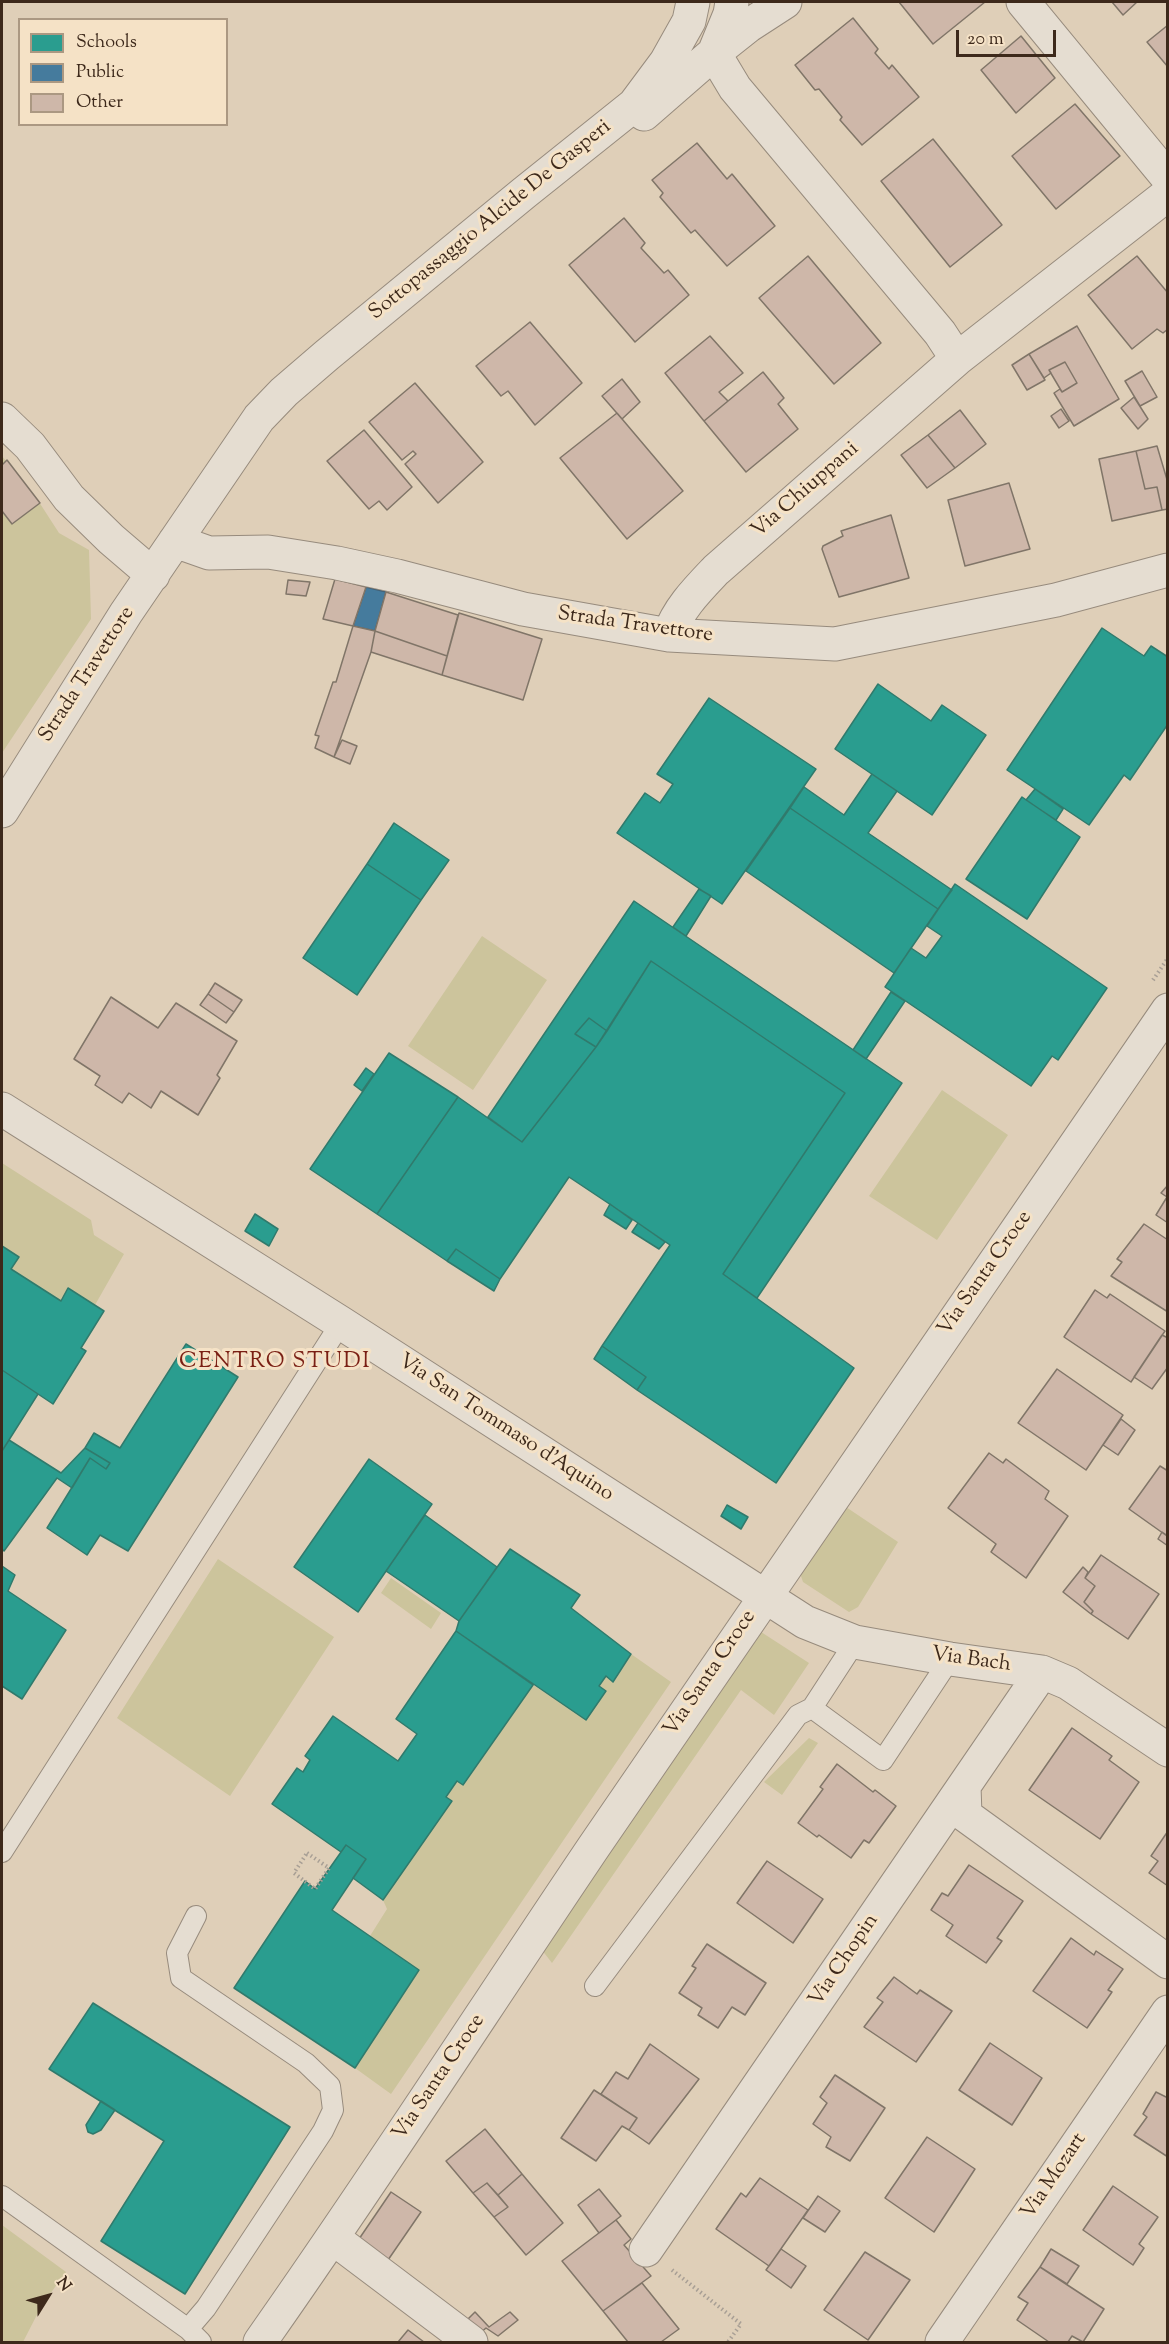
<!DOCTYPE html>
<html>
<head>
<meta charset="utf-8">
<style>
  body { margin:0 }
  #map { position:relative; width:1169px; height:2344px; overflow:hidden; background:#dfcfb8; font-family:"Sorts Mill Goudy",serif }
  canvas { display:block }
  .frame { position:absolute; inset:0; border:3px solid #3d291b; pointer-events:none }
  .legend { position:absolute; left:18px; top:18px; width:210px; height:108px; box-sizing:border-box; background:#f5e2c6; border:2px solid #ab9882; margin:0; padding:8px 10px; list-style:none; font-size:18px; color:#3d291b }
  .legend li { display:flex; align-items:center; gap:12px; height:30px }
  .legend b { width:30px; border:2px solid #ab9882 }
  .north { position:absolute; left:18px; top:2266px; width:60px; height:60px; -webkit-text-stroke:4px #f5e2c6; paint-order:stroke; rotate:53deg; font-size:16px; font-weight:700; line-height:24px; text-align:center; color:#3d291b }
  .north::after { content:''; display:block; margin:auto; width:21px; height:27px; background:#3d291b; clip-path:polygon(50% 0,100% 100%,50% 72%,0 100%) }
  .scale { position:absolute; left:956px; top:30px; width:100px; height:27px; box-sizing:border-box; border:3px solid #3d291b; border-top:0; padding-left:8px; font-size:18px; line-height:21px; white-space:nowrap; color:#3d291b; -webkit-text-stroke:4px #f5e2c6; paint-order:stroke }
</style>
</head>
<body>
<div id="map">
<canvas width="1169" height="2344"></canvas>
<div class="frame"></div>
<ul class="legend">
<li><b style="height:16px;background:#2a9d8f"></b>Schools</li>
<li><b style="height:16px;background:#457b9d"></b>Public</li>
<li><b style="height:16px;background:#ceb7a9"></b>Other</li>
</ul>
<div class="north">N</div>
<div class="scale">20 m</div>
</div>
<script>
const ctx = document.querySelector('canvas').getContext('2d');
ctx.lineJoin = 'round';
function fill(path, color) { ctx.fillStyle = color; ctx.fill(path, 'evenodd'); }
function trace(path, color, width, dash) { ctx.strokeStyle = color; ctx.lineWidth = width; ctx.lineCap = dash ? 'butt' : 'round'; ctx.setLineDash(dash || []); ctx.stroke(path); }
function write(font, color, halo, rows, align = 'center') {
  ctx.font = font + ' "Sorts Mill Goudy",serif'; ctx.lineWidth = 6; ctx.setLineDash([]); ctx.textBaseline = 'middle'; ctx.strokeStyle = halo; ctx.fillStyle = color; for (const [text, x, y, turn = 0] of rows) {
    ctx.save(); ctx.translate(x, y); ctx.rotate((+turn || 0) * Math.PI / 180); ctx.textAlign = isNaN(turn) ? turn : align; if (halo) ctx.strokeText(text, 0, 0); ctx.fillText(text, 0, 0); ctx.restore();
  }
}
const green = new Path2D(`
  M2,456L39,502L59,533L89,550L91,619L2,753Z
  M482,936L547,980L473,1090L408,1046Z
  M942,1090L1008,1135L937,1240L869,1196Z
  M2,1163L91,1220L94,1235L124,1254L95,1305L68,1289L61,1301L11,1269L18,1257L2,1246Z
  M843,1505L898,1542L858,1607L849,1612L803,1582L800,1573Z
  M218,1559L334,1637L230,1796L117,1718Z
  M391,1578L441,1613L431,1629L381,1593Z
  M758,1630L809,1663L774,1715L741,1690L552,1963L535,1941Z
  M631,1654L671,1682L391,2094L355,2068L419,1970L370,1936L387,1909L383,1900L457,1781L464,1785L533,1685L586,1719L606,1691L599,1686L606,1676L614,1682Z
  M809,1738L818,1743L782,1795L764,1782Z
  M2,2225L66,2272L42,2305L23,2342H2Z`);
const schools = new Path2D(`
  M1102,628L1144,656L1151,646L1168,657V724L1130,780L1124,775L1089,825L1007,770Z
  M878,684L931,721L942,705L986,735L932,815L835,749Z
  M709,698L816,769L722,904L617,833L645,793L660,803L673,784L657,774Z
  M872,774L897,791L868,833L952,890L938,909L790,808L804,787L844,815Z
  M1035,789L1063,809L1056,820L1026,800Z
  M1022,797L1080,837L1027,919L966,879Z
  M790,808L938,909L894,973L746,871Z
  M394,823L449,860L421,900L367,864Z
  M367,864L421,900L357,995L303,958Z
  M955,884L1107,988L1058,1060L1052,1056L1031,1086L885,987L911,948L926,958L942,936L927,926Z
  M699,889L711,896L686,936L673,927Z
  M634,901L902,1083L757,1298L723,1274L845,1093L651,961L607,1031L589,1018L575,1034L596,1047L522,1142L488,1117Z
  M651,961L845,1093L723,1274L854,1368L776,1483L637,1390L646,1377L602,1346L670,1245L638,1223L569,1177L500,1279L456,1249L447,1261L377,1214L458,1097L522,1142L596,1047Z
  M891,992L905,1001L866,1059L853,1050Z
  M589,1018L607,1031L596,1047L575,1034Z
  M389,1053L458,1097L377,1214L310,1169Z
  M366,1068L374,1074L362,1091L354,1085Z
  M610,1204L632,1220L626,1229L604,1215Z
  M255,1214L278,1229L269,1246L245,1231Z
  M638,1223L665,1242L659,1249L632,1232Z
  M2,1246L19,1257L11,1269L61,1301L68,1288L104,1311L81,1348L86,1351L53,1404L2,1370Z
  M456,1249L500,1279L494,1291L447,1261Z
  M186,1344L238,1377L128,1551L100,1535L87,1555L47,1528L90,1458L106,1469L110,1463L85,1448L94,1433L120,1448Z
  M602,1346L646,1377L637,1390L594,1359Z
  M2,1370L38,1394L2,1451Z
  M9,1440L61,1473L85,1448L110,1463L106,1469L90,1458L72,1488L57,1478L4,1551L2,1549V1451Z
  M369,1459L432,1504L358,1612L294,1567Z
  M727,1505L748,1517L741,1529L721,1516Z
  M425,1515L497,1567L459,1621L386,1571Z
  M510,1549L580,1595L571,1608L631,1654L613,1682L606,1676L599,1686L606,1691L586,1720L456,1631L459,1621Z
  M2,1566L15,1575L8,1591L66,1630L22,1699L2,1686Z
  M456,1631L533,1685L463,1785L457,1781L446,1797L452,1801L383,1900L353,1878L366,1859L346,1845L341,1852L272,1804L297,1768L303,1772L310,1760L305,1756L333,1716L398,1761L417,1734L396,1719Z
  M346,1845L366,1859L332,1910L419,1970L355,2068L234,1988L305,1881L315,1889Z
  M93,2003L290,2127L185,2294L101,2241L164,2141L49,2069Z
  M101,2101L115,2110L101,2130L93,2134L88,2132L86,2125Z`);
const public = new Path2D(`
  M366,587L386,592L375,631L353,626Z`);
const building = new Path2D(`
  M899,2H985L933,44Z
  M1112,2H1137L1123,15Z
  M853,18L878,49L875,53L889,69L892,65L919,97L862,145L840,120L842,117L819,89L815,90L795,65Z
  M1168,25V67L1147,42Z
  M1021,36L1055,78L1016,113L981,70Z
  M1075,104L1120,156L1056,209L1012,156Z
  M933,139L1002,225L950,267L881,181Z
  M697,143L727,179L732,174L775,226L727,266L695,230L691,233L660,197L663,193L652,180Z
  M624,218L645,243L641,248L664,273L668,270L689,295L635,342L569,265Z
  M808,256L881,343L834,384L759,298Z
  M1137,256L1168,293V329L1163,333L1157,329L1132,349L1088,295Z
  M530,322L582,383L535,425L508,391L501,396L476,366Z
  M1077,326L1119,399L1074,426L1054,393L1060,389L1062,392L1077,383L1065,362L1049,370L1051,373L1044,378L1029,354Z
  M710,336L743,373L719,392L728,401L704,421L665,373Z
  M1029,354L1045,380L1027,390L1012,365Z
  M1065,362L1077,383L1062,392L1049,370Z
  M1142,371L1157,397L1140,406L1125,381Z
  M763,372L784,398L778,404L798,429L746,472L704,421Z
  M622,379L640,402L622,419L602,396Z
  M415,383L483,462L438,503L405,464L416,454L413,451L402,460L369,422Z
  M1134,397L1148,419L1138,429L1121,408Z
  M1061,409L1069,421L1059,428L1051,416Z
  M960,410L986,444L955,468L928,435Z
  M617,413L683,491L627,539L560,458Z
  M364,430L412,487L387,510L379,501L369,509L327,461Z
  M928,435L955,468L927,488L901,455Z
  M1157,446L1168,483V509L1162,510L1157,487L1145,489L1136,451Z
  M1136,451L1145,489L1157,487L1162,510L1112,521L1099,459Z
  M7,460L40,503L12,524L2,511V465Z
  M1009,483L1030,549L965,566L948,500Z
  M891,515L909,578L839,597L822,549L823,546L843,536L841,531Z
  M335,579L366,587L353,626L323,619Z
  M288,580L310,582L306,596L286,594Z
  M386,592L458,615L447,656L375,631Z
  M459,613L542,639L523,700L442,675Z
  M353,626L375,631L371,652L334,757L315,748L319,736L315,735L333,682H336Z
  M375,631L447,656L442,675L371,652Z
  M342,740L357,746L350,764L334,757Z
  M215,983L242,1000L234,1012L208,994Z
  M208,994L234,1012L226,1023L200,1005Z
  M111,997L158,1028L176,1003L237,1041L217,1075L220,1078L198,1115L161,1091L151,1108L129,1093L122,1103L95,1085L100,1076L74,1059Z
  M1168,1185V1223L1156,1215L1167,1197L1161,1193Z
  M1144,1224L1168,1240V1312L1111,1276L1122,1262L1117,1259Z
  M1095,1290L1107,1298L1110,1294L1165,1331L1131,1382L1064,1337Z
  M1162,1335L1168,1338V1367L1152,1389L1134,1377Z
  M1057,1369L1123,1415L1086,1470L1018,1423Z
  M1121,1419L1135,1430L1118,1455L1103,1445Z
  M989,1453L1003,1463L1006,1459L1049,1491L1045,1499L1068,1516L1026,1578L991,1552L996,1544L948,1508Z
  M1160,1466L1168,1471L1167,1536L1129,1509Z
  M1162,1532L1168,1536V1546L1158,1539Z
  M1101,1555L1159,1594L1128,1639L1091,1614L1093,1611L1084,1602L1095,1586L1085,1578Z
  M1083,1567L1088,1572L1085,1578L1095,1586L1084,1602L1093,1611L1091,1614L1063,1592Z
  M1072,1728L1112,1756L1109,1760L1139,1782L1100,1839L1029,1790Z
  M837,1764L873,1792L875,1790L896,1806L869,1843L864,1840L851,1858L819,1835L817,1837L798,1823L823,1789L820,1787Z
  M1168,1831V1886L1149,1873L1158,1861L1151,1856Z
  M767,1861L823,1899L793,1943L737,1903Z
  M969,1865L1023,1901L997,1938L1002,1941L986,1963L946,1936L953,1925L931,1910L942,1893L948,1896Z
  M1071,1938L1094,1955L1096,1951L1123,1969L1108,1990L1112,1992L1087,2028L1033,1991Z
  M707,1944L766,1983L745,2015L732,2007L718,2028L698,2015L702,2008L679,1993L696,1968L692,1966Z
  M894,1977L917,1994L920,1990L952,2011L916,2062L864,2027L883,2002L877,1998Z
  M990,2043L1042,2078L1012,2125L959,2090Z
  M650,2044L699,2079L649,2144L629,2130L637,2118L601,2094L616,2072L628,2079Z
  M835,2075L885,2108L850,2161L826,2147L831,2137L813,2124L827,2103L820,2097Z
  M594,2090L637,2118L629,2130L622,2126L596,2161L561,2138Z
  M1156,2092L1168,2098V2157L1134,2135L1147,2117L1143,2114Z
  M485,2129L522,2174L498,2195L487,2183L473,2193L446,2161Z
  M927,2137L975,2169L934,2232L885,2198Z
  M522,2174L563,2223L526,2255L494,2217L508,2207L498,2195Z
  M760,2178L808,2210L769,2266L716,2229L741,2193L746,2197Z
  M487,2183L508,2207L494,2217L473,2193Z
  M1113,2186L1158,2217L1139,2244L1144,2248L1133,2265L1083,2230Z
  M599,2189L621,2216L599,2233L578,2205Z
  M391,2192L421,2212L388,2260L359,2239Z
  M818,2196L840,2211L825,2232L803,2218Z
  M616,2220L631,2239L624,2245L651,2276L603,2311L562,2261Z
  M781,2249L806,2266L791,2288L766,2270Z
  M1051,2249L1079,2266L1067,2284L1040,2267Z
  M865,2252L910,2280L868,2340L824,2310Z
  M1040,2267L1104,2309L1083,2342L1072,2336L1068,2342H1049L1017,2320L1028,2303L1018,2297Z
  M642,2283L679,2329L661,2342H628L603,2311Z
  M475,2312L489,2327L510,2312L518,2320L498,2336L486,2328L479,2334L464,2323Z
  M408,2330L424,2342H398Z`);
const path = new Path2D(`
  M1153,980L1168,958
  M307,1853L329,1868L315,1889L294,1873Z
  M672,2270L741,2324L728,2342`);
const lane = new Path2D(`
  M812,1708L883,1760L950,1659
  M2,1852L341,1323
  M595,1986L798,1715L812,1708L855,1642
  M2,2196L188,2329L201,2342
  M188,2329L206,2308L323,2131L333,2110L330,2086L306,2063L181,1978L177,1953L196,1916`);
const street = new Path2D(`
  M785,2L748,26L714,53L735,88L940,333L957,359
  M1023,2L1168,178
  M644,114L714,53L730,14L732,2
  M2,419L30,446L69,498L111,539L153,575
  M175,541L209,553L268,552L337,563L397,576L523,609L669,635L835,644L1056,600L1168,570
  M669,635C678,609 697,590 716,570L957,359L1168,194
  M2,811L126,613L259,418L284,392L327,355L524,193L634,105L666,62L689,21L693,2
  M2,1109L341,1323L805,1622L855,1642L950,1659L1042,1672L1068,1683L1168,1750
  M964,1786L965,1815L1168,1962
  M333,2238L471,2342
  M646,2250L1042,1672
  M260,2342C375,2179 483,2011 595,1845C784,1566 976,1288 1168,1010
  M942,2342L1168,2012`);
const streetNames = [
  ["Sottopassaggio Alcide De Gasperi",491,221,-39],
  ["Via Chiuppani",806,491,-41],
  ["Strada Travettore",635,626,8],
  ["Strada Travettore",88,675,-57],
  ["Via Santa Croce",986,1274,-55],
  ["Via San Tommaso d'Aquino",505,1429,33],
  ["Via Bach",971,1661,8],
  ["Via Santa Croce",711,1674,-56],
  ["Via Chopin",845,1961,-56],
  ["Via Santa Croce",440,2078,-56],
  ["Via Mozart",1055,2177,-56]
];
const neighbourhoodNames = [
  ["CENTRO STUDI",275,1363]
];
fill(green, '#ccc49c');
fill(schools, '#2a9d8f');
trace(schools, '#307a6c', 1.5);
fill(public, '#457b9d');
trace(public, '#436276', 1.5);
fill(building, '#ceb7a9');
trace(building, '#807568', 1.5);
trace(lane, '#978b7d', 22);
trace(street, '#978b7d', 35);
trace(path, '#a89f95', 4, [1.5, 3]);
trace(lane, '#e5ddd1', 20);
trace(street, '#e5ddd1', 33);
write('21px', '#3d291b', '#f5e2c6', streetNames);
ctx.letterSpacing = '1.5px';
write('22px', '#7a1f14', '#f5e2c6', neighbourhoodNames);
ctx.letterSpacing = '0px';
</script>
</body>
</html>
